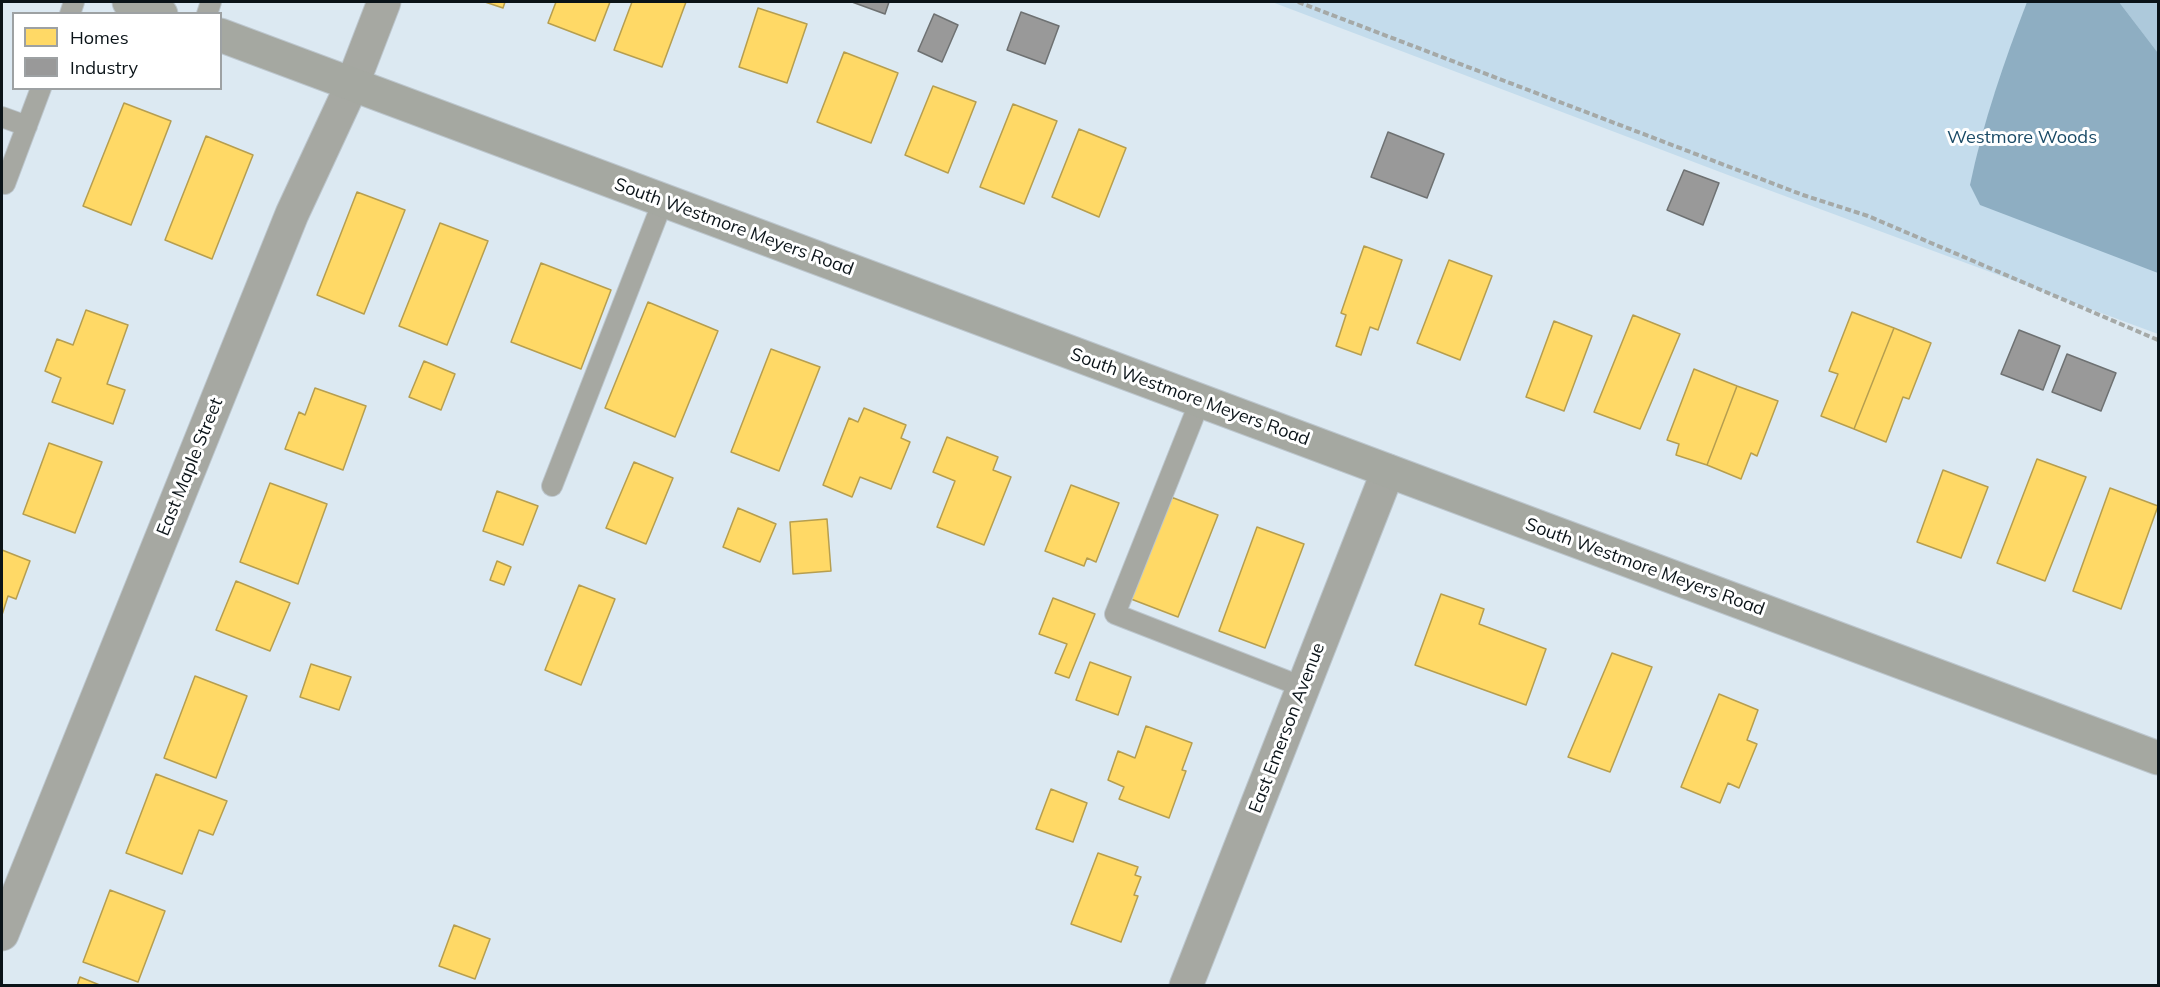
<!DOCTYPE html>
<html>
<head>
<meta charset="utf-8">
<style>
  body { margin:0 }
  #map { position:relative; width:2160px; height:987px; overflow:hidden; background:#dce9f2; font-family:Mulish,sans-serif }
  canvas { display:block }
  .frame { position:absolute; inset:0; border:3px solid #0a1318; pointer-events:none }
  .legend { position:absolute; left:12px; top:12px; width:210px; height:78px; box-sizing:border-box; background:#fff; border:2px solid #9da1a3; margin:0; padding:8px 10px; list-style:none; font-size:18px; color:#0a1318 }
  .legend li { display:flex; align-items:center; gap:12px; height:30px }
  .legend b { width:30px; border:2px solid #9da1a3 }
</style>
</head>
<body>
<div id="map">
<canvas width="2160" height="987"></canvas>
<div class="frame"></div>
<ul class="legend">
<li><b style="height:16px;background:#ffd966"></b>Homes</li>
<li><b style="height:16px;background:#999"></b>Industry</li>
</ul>
</div>
<script>
const ctx = document.querySelector('canvas').getContext('2d');
ctx.lineJoin = 'round';
function fill(path, color) { ctx.fillStyle = color; ctx.fill(path, 'evenodd'); }
function trace(path, color, width, dash) { ctx.strokeStyle = color; ctx.lineWidth = width; ctx.lineCap = dash ? 'butt' : 'round'; ctx.setLineDash(dash || []); ctx.stroke(path); }
function write(font, color, halo, rows, align = 'center') {
  ctx.font = font + ' Mulish,sans-serif'; ctx.lineWidth = 6; ctx.setLineDash([]); ctx.textBaseline = 'middle'; ctx.strokeStyle = halo; ctx.fillStyle = color; for (const [text, x, y, turn = 0] of rows) {
    ctx.save(); ctx.translate(x, y); ctx.rotate((+turn || 0) * Math.PI / 180); ctx.textAlign = isNaN(turn) ? turn : align; if (halo) ctx.strokeText(text, 0, 0); ctx.fillText(text, 0, 0); ctx.restore();
  }
}
const green = new Path2D(`
  M1272,2H2158V334L1728,175Z`);
const forest = new Path2D(`
  M2119,2H2158V53Z`);
const water = new Path2D(`
  M2027,2H2119L2158,53V273L1980,205L1970,185C1983,122 2004,62 2027,2Z`);
const homes = new Path2D(`
  M485,2H505L503,8Z
  M556,2H610L595,41L548,23Z
  M632,2H686L662,67L614,50Z
  M758,8L807,24L787,83L739,67Z
  M844,52L898,73L871,143L817,122Z
  M933,86L976,102L948,173L905,155Z
  M124,103L171,121L131,225L83,206Z
  M1013,104L1057,121L1024,204L980,187Z
  M1079,129L1126,148L1099,217L1052,197Z
  M206,136L253,155L212,259L165,240Z
  M357,192L405,210L364,314L317,295Z
  M440,223L488,241L447,345L399,326Z
  M1364,246L1402,260L1378,330L1370,327L1361,355L1336,346L1346,315L1341,313Z
  M1449,260L1492,276L1460,360L1417,343Z
  M541,263L611,290L581,369L511,342Z
  M648,302L718,331L675,437L605,408Z
  M86,310L128,325L107,384L125,390L113,424L52,402L61,378L45,371L57,339L73,345Z
  M1852,312L1894,328L1854,429L1821,416L1838,374L1829,371Z
  M1633,315L1680,334L1640,429L1594,412Z
  M1554,321L1592,336L1564,411L1526,397Z
  M1894,328L1931,343L1909,399L1903,397L1886,442L1854,429Z
  M771,349L820,367L779,471L731,452Z
  M424,361L455,374L441,410L409,397Z
  M1694,369L1737,386L1707,465L1676,455L1679,444L1667,440Z
  M1737,386L1778,401L1757,456L1751,453L1741,479L1707,465Z
  M315,388L366,406L343,470L285,449L299,412L305,415Z
  M864,408L906,425L901,438L910,442L891,489L860,477L852,497L823,485L849,418L858,422Z
  M947,437L998,457L993,470L1011,477L984,545L937,527L955,481L933,472Z
  M49,443L102,462L75,533L23,514Z
  M2037,459L2086,477L2045,581L1997,563Z
  M634,462L673,478L646,544L606,528Z
  M1943,470L1988,487L1961,558L1917,542Z
  M270,483L327,504L298,584L240,562Z
  M1071,485L1119,503L1096,562L1087,558L1084,566L1045,551Z
  M2110,488L2158,506L2121,609L2073,591Z
  M497,491L538,506L523,545L483,531Z
  M1171,497L1218,515L1178,617L1131,599Z
  M738,508L776,524L760,562L723,547Z
  M827,519L831,571L793,574L790,522Z
  M1257,527L1304,544L1265,648L1219,631Z
  M2,550L30,561L16,599L8,596L2,615Z
  M497,561L511,567L504,585L490,580Z
  M236,581L290,603L270,651L216,630Z
  M579,585L615,599L581,685L545,670Z
  M1441,594L1484,609L1479,624L1546,649L1526,705L1415,665Z
  M1053,598L1095,614L1069,678L1055,673L1067,644L1039,634Z
  M1612,653L1652,667L1610,772L1568,757Z
  M1090,662L1131,677L1118,715L1076,700Z
  M311,664L351,677L339,710L300,697Z
  M195,676L247,696L216,778L164,758Z
  M1719,694L1758,710L1747,740L1757,744L1739,788L1728,783L1720,803L1681,787Z
  M1146,726L1192,743L1182,770L1186,771L1169,818L1119,799L1124,787L1108,780L1118,751L1135,758Z
  M156,774L227,801L213,835L199,830L182,874L126,853Z
  M1051,789L1087,803L1073,842L1036,829Z
  M1098,853L1138,867L1135,875L1141,877L1134,895L1138,896L1121,942L1071,924Z
  M110,890L165,911L138,982L83,962Z
  M454,925L490,939L475,979L439,966Z
  M80,977L102,986H77Z`);
const industry = new Path2D(`
  M852,2H889L885,14Z
  M1021,12L1059,26L1045,64L1007,50Z
  M934,14L958,25L942,62L918,51Z
  M1388,132L1444,154L1427,198L1371,177Z
  M1684,170L1719,183L1703,225L1667,210Z
  M2019,330L2060,346L2043,390L2001,374Z
  M2067,354L2116,373L2101,411L2052,392Z`);
const path = new Path2D(`
  M1298,2L1803,195L1868,216L2158,340`);
const lane = new Path2D(`
  M70,14L74,2
  M207,14L211,2
  M2,117L27,126
  M5,184L41,88
  M1200,401L1115,614L1303,687
  M552,486L663,201`);
const street = new Path2D(`
  M2,934L292,214L352,85L384,2
  M1186,986L1388,471`);
const secondary = new Path2D(`
  M129,2L161,14
  M220,35L2158,758`);
const parkNames = [
  ["Westmore Woods",2022,138]
];
const streetNames = [
  ["South Westmore Meyers Road",734,227,20],
  ["South Westmore Meyers Road",1190,397,20],
  ["East Maple Street",190,467,-68],
  ["South Westmore Meyers Road",1645,567,20],
  ["East Emerson Avenue",1287,728,-69]
];
fill(green, '#c4dcec');
fill(forest, '#adc9db');
fill(water, '#8eaec2');
fill(homes, '#ffd966');
trace(homes, '#b69e4f', 1.5);
fill(industry, '#999');
trace(industry, '#6e7172', 1.5);
trace(lane, '#bcc6cd', 22);
trace(street, '#bcc6cd', 35);
trace(secondary, '#bcc6cd', 35);
trace(path, '#a5a9a7', 4, [6, 3]);
trace(lane, '#a6a8a2', 20);
trace(street, '#a6a8a2', 33);
trace(secondary, '#a5a8a1', 33);
write('18px', '#194a66', '#fff', parkNames);
write('18px', '#0a1318', '#fff', streetNames);
</script>
</body>
</html>
